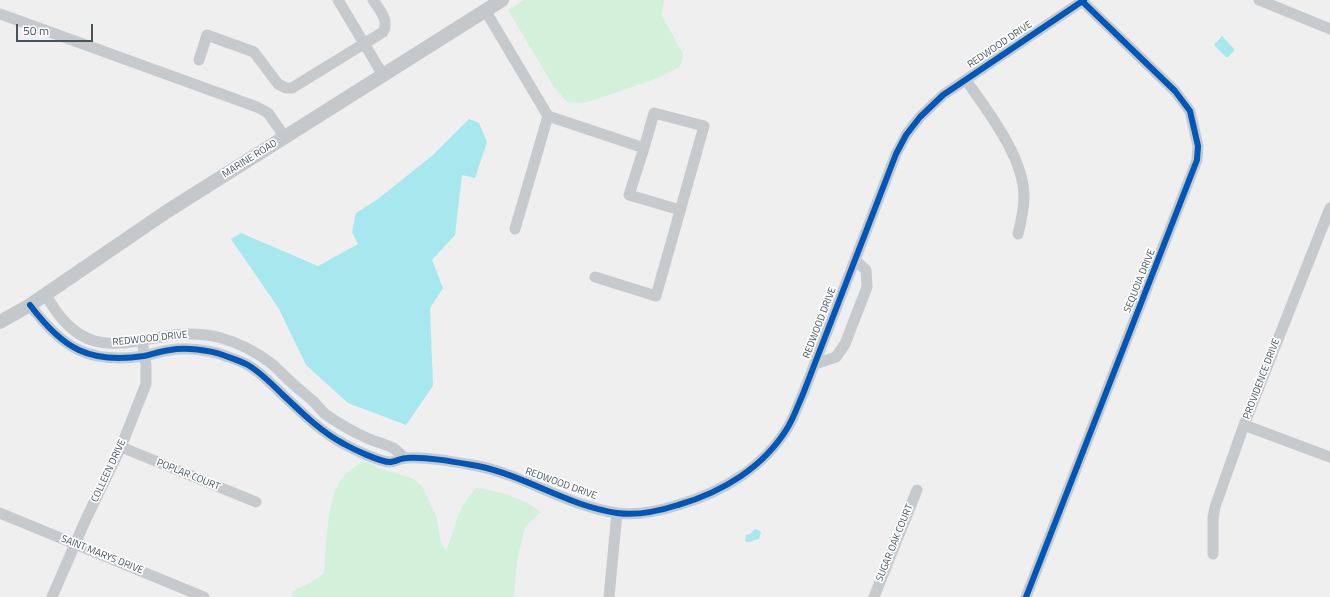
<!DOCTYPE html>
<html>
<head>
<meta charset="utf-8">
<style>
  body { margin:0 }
  #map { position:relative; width:1330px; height:597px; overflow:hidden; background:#f0efef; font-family:"Titillium Web",sans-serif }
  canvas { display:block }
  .scale { position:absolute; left:16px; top:24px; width:77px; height:18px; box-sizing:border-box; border:2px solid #46545c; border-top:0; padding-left:5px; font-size:12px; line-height:14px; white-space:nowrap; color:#46545c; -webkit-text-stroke:3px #fff; paint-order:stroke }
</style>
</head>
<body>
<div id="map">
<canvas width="1330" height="597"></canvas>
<div class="scale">50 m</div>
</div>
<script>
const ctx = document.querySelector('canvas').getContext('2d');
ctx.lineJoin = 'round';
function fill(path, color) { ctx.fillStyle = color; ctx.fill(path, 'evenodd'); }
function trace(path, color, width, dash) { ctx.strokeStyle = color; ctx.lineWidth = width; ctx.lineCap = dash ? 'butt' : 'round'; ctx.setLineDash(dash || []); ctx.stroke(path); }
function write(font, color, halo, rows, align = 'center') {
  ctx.font = font + ' "Titillium Web",sans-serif'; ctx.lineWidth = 3.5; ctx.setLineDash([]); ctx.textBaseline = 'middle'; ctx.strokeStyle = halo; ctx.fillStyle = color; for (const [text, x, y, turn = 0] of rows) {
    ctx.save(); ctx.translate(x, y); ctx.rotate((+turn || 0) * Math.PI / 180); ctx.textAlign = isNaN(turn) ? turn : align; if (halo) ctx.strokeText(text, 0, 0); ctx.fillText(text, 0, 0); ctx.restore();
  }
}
const green = new Path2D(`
  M524,0H664L662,15L683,54L682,62L680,66L676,69L655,79L598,99L583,103L567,102L554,87L508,10Z
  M361,462H367L378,468L412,478L422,486L436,515L441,542L446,550L453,532L457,517L465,502L476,488C499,491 522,497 541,512L525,527L517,561L514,597H293L291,592L311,582L324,573C326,549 327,500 340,481C345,473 355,467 361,462Z`);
const water = new Path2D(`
  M1222,36L1234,49V51L1228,57H1226L1214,45Z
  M469,119L479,123L487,142L475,178L462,175L455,235L432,260L443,288L430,308L433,386L406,425L348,403L306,365L279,309L231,239L241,233L318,266L358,244L352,232L356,213L378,199L433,155Z
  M755,529L758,530L761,532L759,539L754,540L750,542H746L745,540L746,535L750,534Z`);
const minor = new Path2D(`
  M338,0L383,75
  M1259,0L1330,29
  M485,10L548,116L515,229
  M0,14L257,107L268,113L285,137
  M199,60L207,35L254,52L278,84L286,88H292L383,32C390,21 379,9 373,0
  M966,80C988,112 1024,157 1024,197C1024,210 1021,222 1018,234
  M548,116L644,148L654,113L704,126L656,296L595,277
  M644,148L629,195L680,210
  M46,295C95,385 150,318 221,338C239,343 258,353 272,364C278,369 284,376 290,381C297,388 305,394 313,401C317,405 321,410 325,414C338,423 353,432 367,438C376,442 385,444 393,448C397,450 401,455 404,458
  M30,305C63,349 89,364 144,356C153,354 161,351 170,350C185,347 209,350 223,355C231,358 241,361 248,365C260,372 272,384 282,394C301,412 321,432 344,444C353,449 380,462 390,462C395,462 401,458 407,458C430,457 455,462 478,466C526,476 568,506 617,513C637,516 659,511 678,505C723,492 764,467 788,427C794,417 798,405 803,394L896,154L906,135L920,117L943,95L1084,0
  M815,364L836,357L845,344L867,287L866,270L855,260
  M1244,425L1330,457
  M121,447L256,502
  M0,513L204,597
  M1213,554V518L1215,507L1244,425L1330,208
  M52,597L86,519L121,447L146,384V365L142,340
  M609,597L617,513
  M874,597L917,490
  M1026,597L1197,160L1198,146L1190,111L1175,91L1083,2`);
const major = new Path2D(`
  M0,322L30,305L166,212L502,0`);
const cycleway = new Path2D(`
  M30,305C63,349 89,364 144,356C153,354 161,351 170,350C185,347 209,350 223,355C231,358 241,361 248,365C260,372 272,384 282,394C301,412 321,432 344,444C353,449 380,462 390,462C395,462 401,458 407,458C430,457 455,462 478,466C526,476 568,506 617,513C637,516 659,511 678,505C723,492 764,467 788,427C794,417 798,405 803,394L896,154L906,135L920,117L943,95L1084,0
  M1026,597L1197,160L1198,146L1190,111L1175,91L1083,2`);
const streetNames = [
  ["REDWOOD DRIVE",1000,45,-34],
  ["MARINE ROAD",250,159,-32],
  ["SEQUOIA DRIVE",1140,281,-68],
  ["REDWOOD DRIVE",820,323,-69],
  ["REDWOOD DRIVE",150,339,-6],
  ["PROVIDENCE DRIVE",1262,379,-69],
  ["COLLEEN DRIVE",109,471,-65],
  ["POPLAR COURT",188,475,22],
  ["REDWOOD DRIVE",561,484,20],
  ["SUGAR OAK COURT",895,543,-68],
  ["SAINT MARYS DRIVE",102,555,22]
];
fill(green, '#d3f0db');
fill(water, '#a7e7ee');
trace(minor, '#c6cacc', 11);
trace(major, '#c4c8cb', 14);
trace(cycleway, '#0057b8', 6);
write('10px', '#46545c', '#fff', streetNames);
</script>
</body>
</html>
